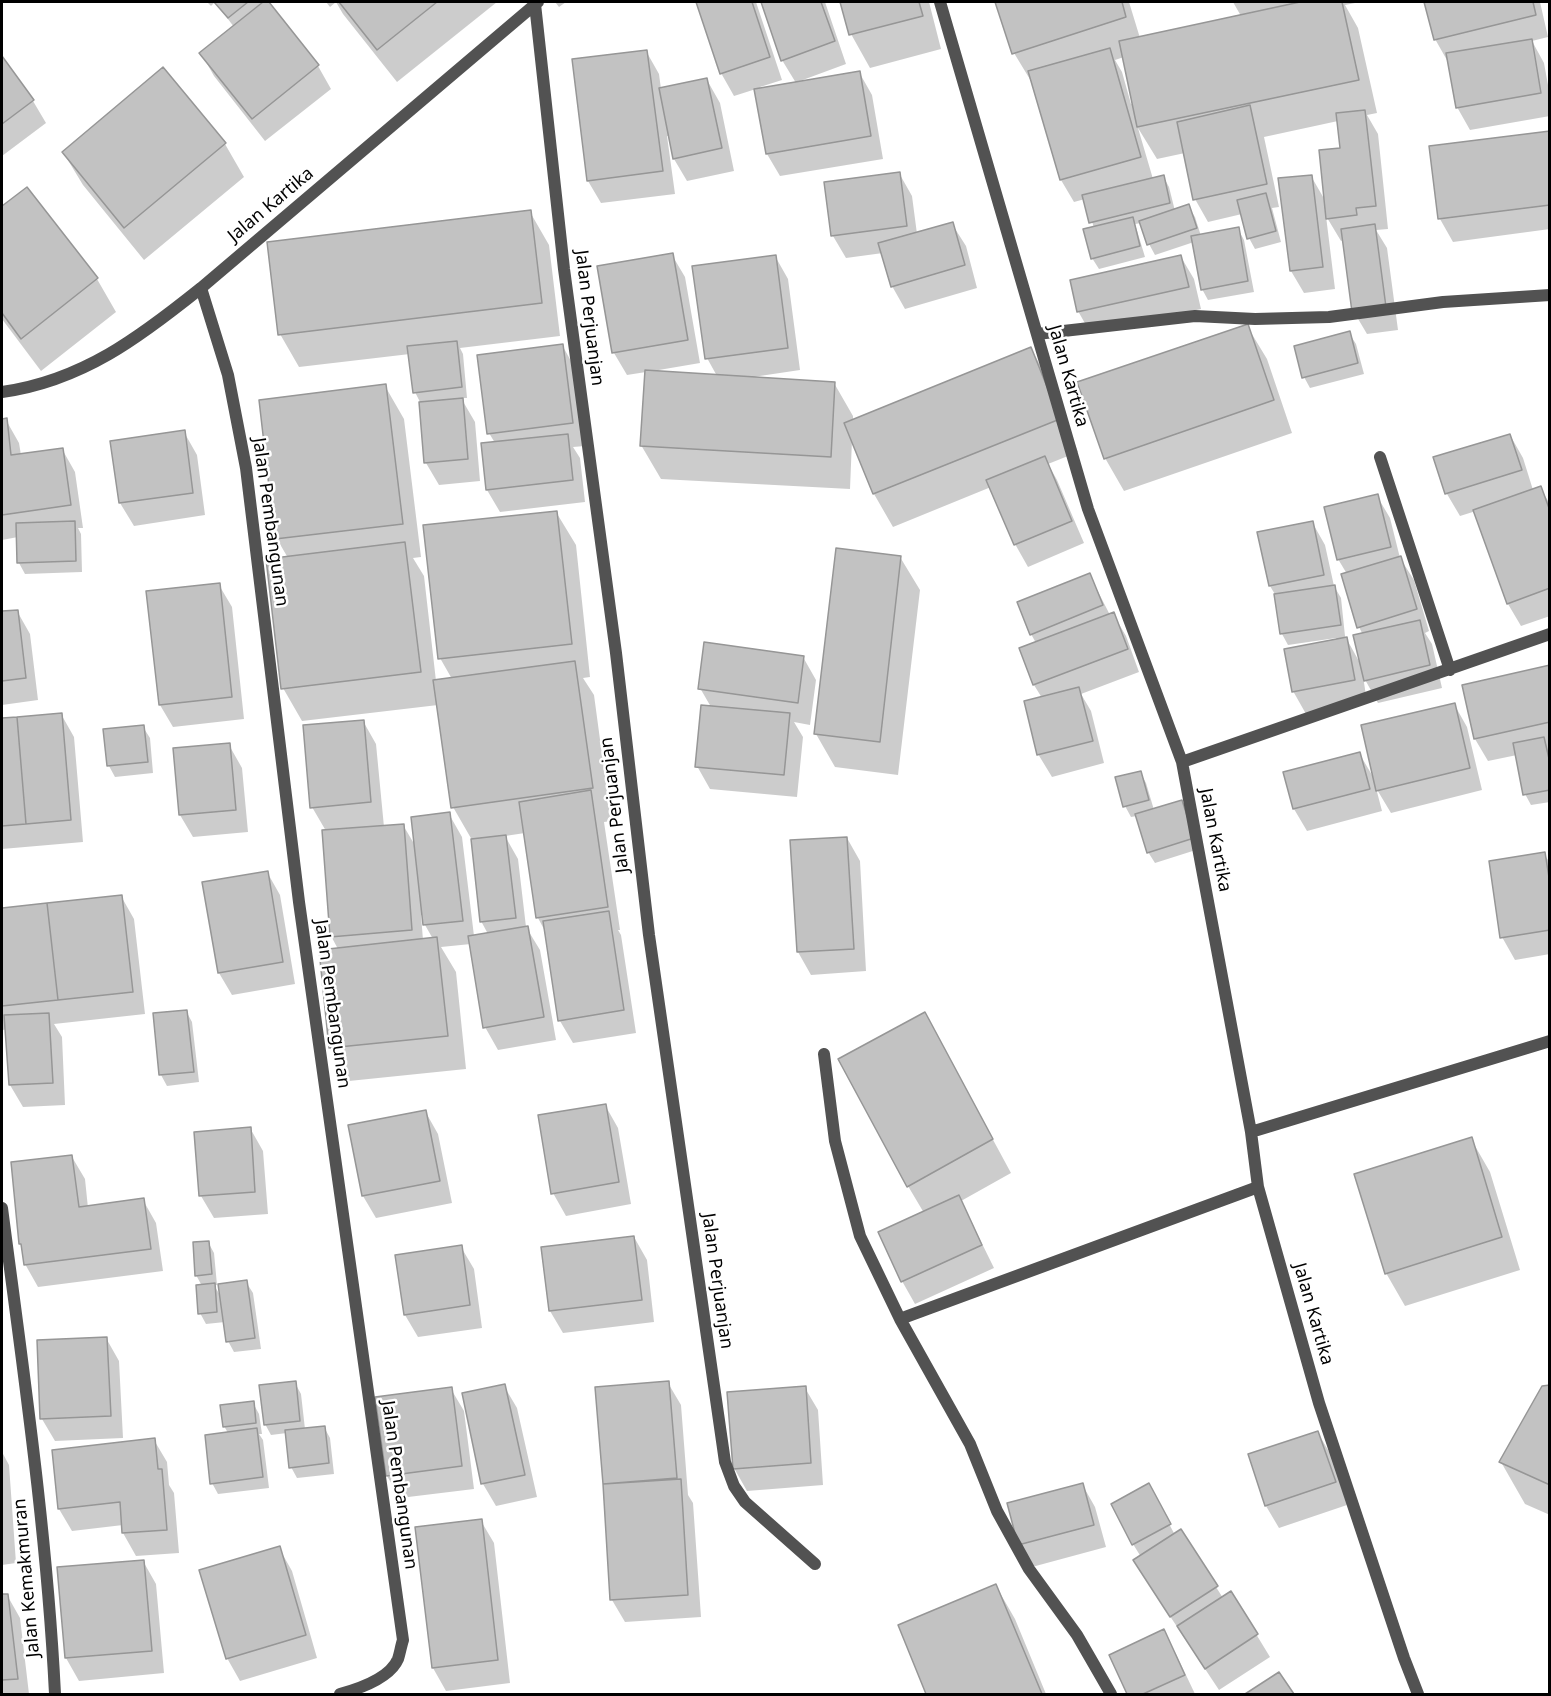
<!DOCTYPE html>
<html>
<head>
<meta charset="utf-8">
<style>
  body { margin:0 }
  #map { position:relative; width:1551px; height:1696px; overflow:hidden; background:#fff; font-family:"Noto Sans",sans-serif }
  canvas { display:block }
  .frame { position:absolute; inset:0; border:3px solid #000; pointer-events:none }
</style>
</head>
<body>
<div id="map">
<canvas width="1551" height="1696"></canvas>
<div class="frame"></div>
</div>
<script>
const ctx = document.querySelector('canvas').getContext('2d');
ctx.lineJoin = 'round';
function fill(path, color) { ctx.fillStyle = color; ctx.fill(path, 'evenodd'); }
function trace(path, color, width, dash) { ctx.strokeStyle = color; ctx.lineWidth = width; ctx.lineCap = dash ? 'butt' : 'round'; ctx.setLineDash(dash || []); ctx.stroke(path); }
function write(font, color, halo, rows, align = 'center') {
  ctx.font = font + ' "Noto Sans",sans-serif'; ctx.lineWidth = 5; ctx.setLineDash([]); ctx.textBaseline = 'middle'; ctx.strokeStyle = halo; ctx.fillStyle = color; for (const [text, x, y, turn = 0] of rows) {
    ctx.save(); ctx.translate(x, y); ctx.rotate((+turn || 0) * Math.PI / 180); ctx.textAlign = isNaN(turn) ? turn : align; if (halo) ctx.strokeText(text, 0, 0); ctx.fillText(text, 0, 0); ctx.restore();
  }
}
const shadow = new Path2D(`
  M207,2H267L318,66L331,89L265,141L214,76L201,53L234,27L215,2L211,6Z
  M326,2H497L397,82L343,14L336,2L330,7Z
  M555,2H566L559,7Z
  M698,2H756L782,80L760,87V89L796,83L782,60L762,2H825L846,64L800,81V82L859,72L872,95L883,159L780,176L767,154L756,89L734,96L721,73Z
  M842,2H929L941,49L870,68L851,34Z
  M997,2H1129L1140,38L1241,16L1233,2H1360L1345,5L1358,28L1377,113L1367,115L1378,134L1388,229L1376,230L1387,248L1398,330L1367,334L1354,312L1344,240L1341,241L1326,216L1335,289L1304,293L1291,271L1311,176L1326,202L1341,149L1338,121L1264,137L1279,207L1272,208L1281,242L1255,249L1249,238L1242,214L1208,222L1195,199L1185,153L1157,159L1138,128L1153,179L1163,176L1169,187L1175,211L1188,206L1195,217L1201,236L1238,229L1244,240L1254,292L1208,300L1202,289L1194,242L1155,255L1149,244L1142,223L1135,224L1145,257L1099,269L1092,258L1094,228L1085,199L1074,202L1061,180L1034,86L1014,53ZM1124,57L1133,103L1131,104L1122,72L1115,60Z
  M1426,2H1540L1548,37L1532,41L1544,63L1550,96V116L1470,130L1457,107L1448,62L1435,39Z
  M646,51L659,74L661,89L707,80L720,103L734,171L687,181L674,159L670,136H667L675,194L601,203L588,181Z
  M2,58L33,101L46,123L2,156Z
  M1550,132V229L1453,242L1440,219L1430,147Z
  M225,144L244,177L144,260L83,185L63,152Z
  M899,173L912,196L917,234L952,224L966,246L977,288L905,309L892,286L883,253L846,258L833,236Z
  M26,189L97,279L116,312L41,371L2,319V208Z
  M530,212L549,245L560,336L460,348L463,354L467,398H461L475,422L480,481L439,485L426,463L420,402L415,392L410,354L299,367L280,334Z
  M672,255L685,277L700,363L653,371L717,376L707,358L775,256L788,279L800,370L753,377V378L834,383L853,416V421L1031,349L1050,382L1078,452L1048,464L1057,480L1084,543L1028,567L1015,544L991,487L893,527L874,494L852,440L850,489L661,479L641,445L646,372L627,375L614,353L599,267Z
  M1181,257L1194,279L1201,309L1091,334L1078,311Z
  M1247,326L1267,359L1292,433L1124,491L1105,458Z
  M1349,333L1356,344L1364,374L1310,388L1304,377Z
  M562,345L575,368L585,446L573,447L580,458L585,502L500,512L487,490L495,443L489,433Z
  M385,386L404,419L421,557L413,558L424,576L436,681L452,679L440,658L556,512L576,545L590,677L583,678L594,695L611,821L604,822L620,930H618L621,935L636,1033L573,1043L560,1021L546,933L538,918L525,833L505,836L518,859L526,927L540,950L556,1040L498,1050L485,1027L471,944L441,947L456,972L466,1069L349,1081L330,1048L320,951L338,949L331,936L326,831L312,807L363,721L376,744L384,827L403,825L416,847L449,814L462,837L474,936L488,934L481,921L472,840L453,807L438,705L302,721L283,688L288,558L277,539ZM421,915H424L425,925L433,939L423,940Z
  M6,420L19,443L21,455L62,449L75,472L83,528H78L81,534L82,572L25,574L19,563L18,537L2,540V421Z
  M184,432L197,455L205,515L134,526L120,503L112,442Z
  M1510,435L1523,458L1533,490L1540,488L1550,504V616L1521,626L1508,604L1476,511L1460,516L1447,494L1435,458Z
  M1377,496L1390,518L1400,558L1414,580L1429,631L1425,633L1432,644L1442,688L1378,703L1363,676L1367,702L1306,714L1293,691L1337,640L1336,638L1288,645L1282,634L1276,596L1270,586L1312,522L1325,545L1334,586L1341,598L1345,636L1360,663L1363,635L1359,627L1347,574L1338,559Z
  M900,557L920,590L898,775L835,767L816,734Z
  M1089,574L1110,615L1113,614L1126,636L1139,672L1081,694L1091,711L1104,763L1052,777L1038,754L1042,698L1034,685L1021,649L1036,643L1031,634Z
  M219,585L232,607L244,719L173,727L160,705Z
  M17,611L30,634L38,700L2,705V613Z
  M803,657L816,680L810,725L794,722L803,737L797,797L710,789L697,766L711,707L700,688Z
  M1550,667V802L1531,805L1525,794L1517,755L1488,761L1475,739Z
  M1454,704L1467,727L1482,790L1391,813L1376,788L1382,811L1307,831L1294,809L1285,773L1359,753L1375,780Z
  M61,714L74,737L83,842L2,849V719Z
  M143,727L150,738L153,773L115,777L109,766Z
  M229,745L242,768L248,832L193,837L180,815Z
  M1140,772L1146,783L1154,810L1181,801L1188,812L1199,849L1155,863L1148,852L1137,816L1131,817L1125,806Z
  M847,838L860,861L866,971L811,975L798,952L792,842Z
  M1544,854L1550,863V954L1515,960L1502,937Z
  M267,872L280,895L295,984L232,995L219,973Z
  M121,896L134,919L145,1014L54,1024L62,1037L65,1105L23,1107L10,1085L7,1029L3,1030L2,1028V909Z
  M186,1011L192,1022L199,1082L167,1086L161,1075L155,1014Z
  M925,1014L1011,1173L961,1201L994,1268L915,1304L902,1281L924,1213L908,1186Z
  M605,1105L618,1128L631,1204L566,1216L553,1193Z
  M425,1111L438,1134L452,1203L376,1218L363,1196L350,1126Z
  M250,1128L263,1151L268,1214L214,1218L201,1196Z
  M1471,1139L1490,1172L1520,1270L1405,1306L1386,1273Z
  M72,1157L85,1179L88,1208L143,1200L156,1223L163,1271L38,1287L25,1264Z
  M634,1237L647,1260L654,1322L563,1333L550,1311Z
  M208,1242L214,1253L217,1285H214L221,1297L246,1282L253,1293L261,1349L234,1352L228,1341L225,1322L206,1324L200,1313L202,1286L196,1275Z
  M461,1247L474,1269L482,1328L418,1337L405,1315Z
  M106,1338L119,1361L123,1438L55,1441L42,1419Z
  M295,1383L301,1394L305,1429L324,1427L330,1438L334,1474L297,1478L291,1467L287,1433L271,1435L265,1424Z
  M668,1383L681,1405L688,1495L693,1503L701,1617L625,1622L612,1600L597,1388Z
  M504,1386L517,1408L537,1497L496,1506L483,1484Z
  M1550,1386V1515L1525,1504L1501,1462Z
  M805,1388L818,1410L823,1485L747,1491L734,1468Z
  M451,1389L464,1411L474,1489L400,1498L387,1476Z
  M253,1403L259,1414L262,1434H259L263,1440L269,1488L218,1494L212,1483L228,1433L224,1426Z
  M1318,1433L1331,1455L1347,1505L1279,1528L1266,1506L1250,1455Z
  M154,1440L167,1462L169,1485L174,1493L179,1553L136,1556L123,1533V1525L72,1531L59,1509Z
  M2,1452L9,1465L16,1563L2,1565Z
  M1082,1484L1095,1507L1106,1547L1032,1567L1019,1544Z
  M1148,1485L1175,1535L1216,1587L1223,1598L1231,1593L1270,1657L1219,1690L1148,1583L1141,1557L1133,1544Z
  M481,1521L494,1543L510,1683L446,1691L433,1668L417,1528Z
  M279,1548L292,1571L317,1658L240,1681L227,1658Z
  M143,1561L156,1584L164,1673L79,1681L66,1658L58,1569Z
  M996,1586L1015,1619L1046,1694H928L900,1626Z
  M7,1595L20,1618L29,1694H2V1596Z
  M1163,1631L1176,1654L1195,1694H1128L1111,1656Z
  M1279,1674L1292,1694H1248Z`);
const building = new Path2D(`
  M214,2H248L228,18Z
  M263,2H269L319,65L252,119L199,53Z
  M339,2H437L377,50Z
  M696,2H752L770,57L720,74Z
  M761,2H821L835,41L781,61Z
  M840,2H919L923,16L849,35Z
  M995,2H1122L1126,17L1012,54Z
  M1300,2H1342L1359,80L1137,127L1119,41Z
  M1424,2H1533L1536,15L1434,40Z
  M1532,39L1541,93L1456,108L1446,53Z
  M1110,48L1141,157L1060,180L1028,71Z
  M647,50L663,171L587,181L572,59Z
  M2,56L34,100L2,124Z
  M163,67L226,143L124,228L62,152Z
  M860,71L871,136L766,154L754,89Z
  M707,78L722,148L673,159L659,88Z
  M1250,105L1267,184L1193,200L1177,122Z
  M1365,110L1376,206L1356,208L1357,215L1326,219L1319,150L1340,148L1336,113Z
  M1550,131V205L1438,219L1429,146Z
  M900,172L907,226L831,236L824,182Z
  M1164,175L1170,203L1089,223L1082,195Z
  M1312,175L1323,267L1290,271L1278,178Z
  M27,187L98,278L21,339L2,313V206Z
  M1266,193L1276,231L1247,239L1237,200Z
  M1189,204L1197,228L1147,245L1139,221Z
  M531,210L542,303L278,335L267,242Z
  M1133,217L1140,246L1091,259L1083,229Z
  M953,222L965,265L891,287L878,243Z
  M1375,224L1386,307L1352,312L1341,229Z
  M1239,227L1248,281L1201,290L1191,236Z
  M673,253L688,340L612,353L597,266Z
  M776,255L788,348L705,359L692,266Z
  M1181,255L1189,287L1077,312L1070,280Z
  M1248,324L1274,400L1104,459L1077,382Z
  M1350,331L1358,363L1302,378L1294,346Z
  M457,341L462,387L413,393L407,346Z
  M563,344L573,423L487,434L477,355Z
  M1031,347L1060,419L873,494L844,423Z
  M645,370L835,382L831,457L640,446Z
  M386,384L403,524L275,539L259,400Z
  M463,398L468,459L424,463L419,402Z
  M7,418L11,455L63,448L71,505L2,515V419Z
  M185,430L193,493L119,503L110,441Z
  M568,434L573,480L486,490L481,443Z
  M1510,434L1522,470L1445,494L1433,457Z
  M1045,456L1072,521L1014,545L986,480Z
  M1541,486L1550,511V588L1507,604L1473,510Z
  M1378,494L1391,547L1337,560L1324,507Z
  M557,511L572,644L438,659L423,525Z
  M75,521L76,561L17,563L16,523Z
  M1313,521L1324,575L1269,586L1257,532Z
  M405,542L421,672L281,689L266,559Z
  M836,548L901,556L880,742L814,734Z
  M1401,556L1417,609L1357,628L1341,574Z
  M1090,573L1103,605L1030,635L1017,602Z
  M220,583L232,697L159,705L146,591Z
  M1335,585L1341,625L1280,634L1274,594Z
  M18,610L26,678L2,681V611Z
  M1114,612L1128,649L1033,685L1019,648Z
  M1420,620L1430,665L1364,681L1353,635Z
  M1347,637L1355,680L1292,692L1284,649Z
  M704,642L804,656L798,703L698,689Z
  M575,661L593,788L451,808L433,680Z
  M1550,665V722L1474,739L1462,685Z
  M1079,687L1093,741L1037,755L1024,701Z
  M1455,703L1470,768L1376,791L1361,725Z
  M701,705L790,713L784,775L695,767Z
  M62,713L71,820L26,824L17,717Z
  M17,717L26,824L2,826V718Z
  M364,720L371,802L310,808L303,725Z
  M144,725L148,762L107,766L103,729Z
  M1544,737L1550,763V790L1523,795L1513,743Z
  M230,743L236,810L179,815L173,748Z
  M1360,752L1370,789L1293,809L1283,772Z
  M1141,771L1149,800L1123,807L1115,777Z
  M591,790L608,907L536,918L519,802Z
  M1182,800L1194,838L1147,853L1135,814Z
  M450,812L463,921L423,925L411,817Z
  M404,824L412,930L330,937L322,830Z
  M506,835L516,918L480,922L471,839Z
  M847,837L854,949L797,952L790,840Z
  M1545,852L1550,884V930L1500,938L1489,861Z
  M268,871L283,962L218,973L202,882Z
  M122,895L133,992L58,1000L47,903Z
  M47,903L58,1000L2,1006V908Z
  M609,911L624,1010L558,1021L543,921Z
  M528,926L544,1017L483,1028L468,936Z
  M437,937L448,1036L329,1048L319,950Z
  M187,1010L194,1072L159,1075L153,1013Z
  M925,1012L993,1139L907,1187L838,1059Z
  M49,1013L53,1083L9,1085L4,1015Z
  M606,1104L619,1182L551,1194L538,1115Z
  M426,1110L440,1181L362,1196L348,1125Z
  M251,1127L255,1192L199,1196L194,1132Z
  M1472,1137L1502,1237L1385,1274L1354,1174Z
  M72,1155L79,1207L144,1198L151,1249L24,1265L21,1244H19L11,1162Z
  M959,1195L982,1245L901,1282L878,1232Z
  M634,1236L642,1300L549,1311L541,1247Z
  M209,1241L212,1274L195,1276L193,1242Z
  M462,1245L470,1305L404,1315L395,1255Z
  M247,1280L255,1338L226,1342L218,1284Z
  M215,1283L217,1312L198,1314L196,1285Z
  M107,1337L111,1416L40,1419L37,1340Z
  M296,1381L300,1421L264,1425L259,1385Z
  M669,1381L677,1478L603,1484L595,1387Z
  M505,1384L525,1475L481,1484L462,1393Z
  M1550,1385V1485L1499,1462L1542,1386Z
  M806,1386L811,1463L733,1469L727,1392Z
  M452,1387L462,1466L386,1476L375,1397Z
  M254,1401L256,1423L223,1427L220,1405Z
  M325,1426L329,1463L289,1468L285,1430Z
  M257,1428L263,1477L210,1484L205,1435Z
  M1318,1431L1336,1482L1265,1506L1248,1454Z
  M155,1438L158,1469H162L167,1530L122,1533L120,1502L58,1509L52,1450Z
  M681,1479L688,1595L610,1600L603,1484Z
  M1083,1483L1094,1525L1018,1545L1007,1503Z
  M1149,1483L1171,1524L1132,1545L1111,1504Z
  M482,1519L498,1660L432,1668L415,1527Z
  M1181,1529L1218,1586L1170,1617L1133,1560Z
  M280,1546L306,1635L226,1659L199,1570Z
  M144,1560L152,1651L65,1658L57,1567Z
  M996,1584L1042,1694H926L898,1625Z
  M1231,1591L1258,1634L1205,1669L1177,1626Z
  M2,1594H8L18,1679L2,1680Z
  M1164,1629L1185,1675L1143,1694H1127L1109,1655Z
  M1279,1672L1294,1694H1245Z`);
const street = new Path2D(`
  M940,2L1088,509L1182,762L1251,1132L1258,1187L1319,1403L1404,1658L1418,1694
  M535,4L564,269L616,653L649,935L725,1462L734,1486L745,1502L815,1564
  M201,288L228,375L246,468L299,902L403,1640C401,1646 400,1653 398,1659C390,1678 358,1689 340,1694
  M1037,334L1195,316L1255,319L1329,317L1443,302L1550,295
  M2,392C82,381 140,337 201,288L538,2
  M1380,457L1450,670
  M1182,762L1550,634
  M824,1054L835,1141L860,1236L900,1319L970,1444L997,1511L1029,1569L1077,1635L1111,1694
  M1251,1132L1550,1041
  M2,1208C23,1369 47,1532 55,1694
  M900,1319L1258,1187`);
const streetNames = [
  ["Jalan Kartika",271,205,-40],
  ["Jalan Perjuanjan",589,318,83],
  ["Jalan Kartika",1068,376,74],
  ["Jalan Pembangunan",270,522,82],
  ["Jalan Perjuanjan",615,805,-97],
  ["Jalan Kartika",1215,840,79],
  ["Jalan Pembangunan",332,1004,82],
  ["Jalan Perjuanjan",717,1281,82],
  ["Jalan Kartika",1313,1314,74],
  ["Jalan Pembangunan",399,1485,82],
  ["Jalan Kemakmuran",27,1578,-95]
];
fill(shadow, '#0003');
fill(building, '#c2c2c2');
trace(building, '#969696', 1.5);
trace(street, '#525252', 12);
write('18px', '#000', '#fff', streetNames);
</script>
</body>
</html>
